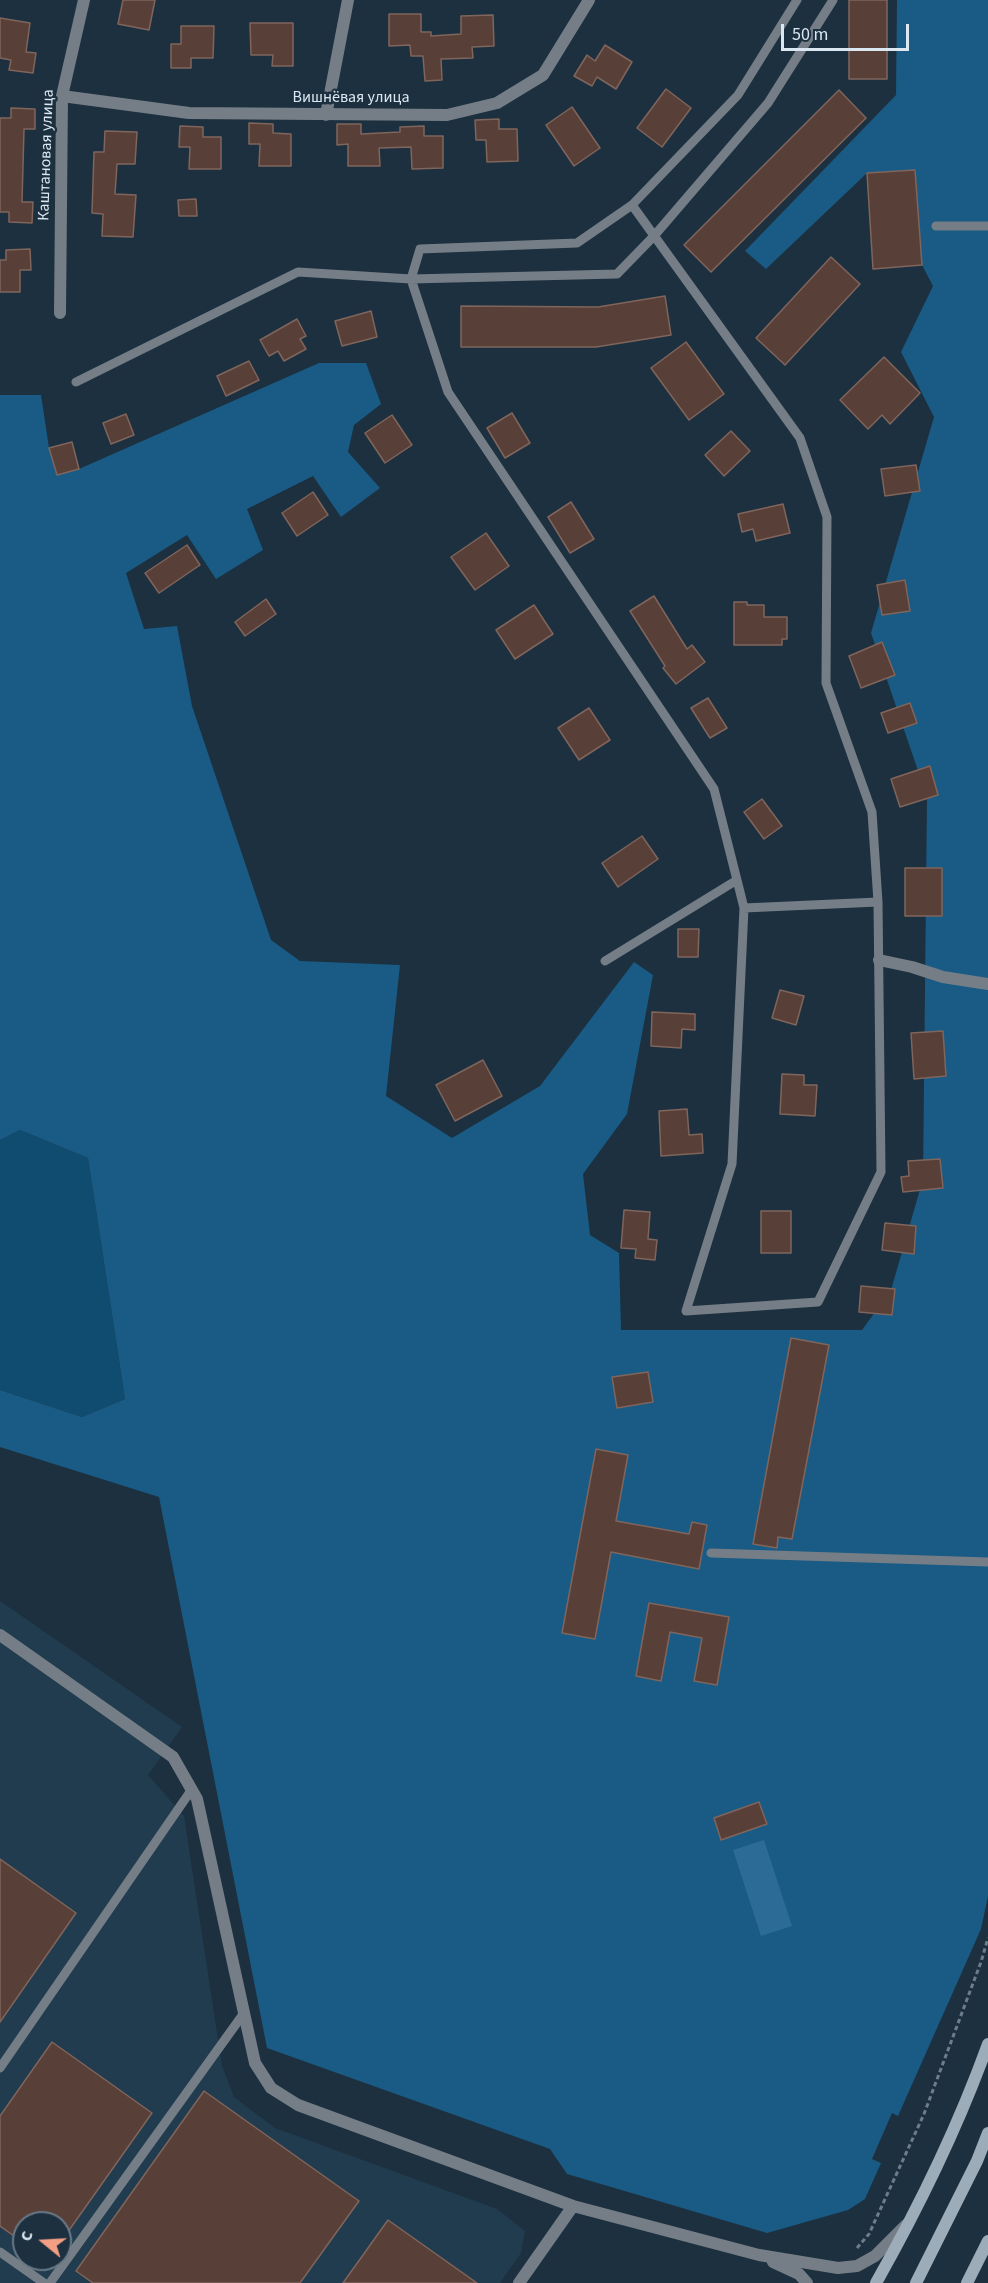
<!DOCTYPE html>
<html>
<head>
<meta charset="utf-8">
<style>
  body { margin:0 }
  #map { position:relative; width:988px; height:2283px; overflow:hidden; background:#1d303f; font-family:"Source Sans 3",sans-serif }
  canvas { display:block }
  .north { position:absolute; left:12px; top:2211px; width:60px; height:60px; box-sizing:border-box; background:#1d303f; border:2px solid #697986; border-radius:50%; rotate:288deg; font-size:16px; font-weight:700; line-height:24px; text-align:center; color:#dbe7f1 }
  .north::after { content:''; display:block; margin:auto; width:21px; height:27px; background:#f39f84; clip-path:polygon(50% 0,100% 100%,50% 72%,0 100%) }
  .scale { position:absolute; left:781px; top:24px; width:128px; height:27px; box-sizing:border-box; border:3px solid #dbe7f1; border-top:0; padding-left:8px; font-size:18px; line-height:21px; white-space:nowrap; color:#dbe7f1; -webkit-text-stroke:4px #1d303f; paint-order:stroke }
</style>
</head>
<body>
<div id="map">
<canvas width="988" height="2283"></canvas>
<div class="north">С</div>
<div class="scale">50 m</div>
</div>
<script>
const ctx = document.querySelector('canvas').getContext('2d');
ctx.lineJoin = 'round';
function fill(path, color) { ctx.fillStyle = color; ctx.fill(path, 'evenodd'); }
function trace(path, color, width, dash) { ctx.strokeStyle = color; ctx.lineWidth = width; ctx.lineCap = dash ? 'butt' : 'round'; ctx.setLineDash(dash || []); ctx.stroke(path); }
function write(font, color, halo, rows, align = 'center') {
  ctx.font = font + ' "Source Sans 3",sans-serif'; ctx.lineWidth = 5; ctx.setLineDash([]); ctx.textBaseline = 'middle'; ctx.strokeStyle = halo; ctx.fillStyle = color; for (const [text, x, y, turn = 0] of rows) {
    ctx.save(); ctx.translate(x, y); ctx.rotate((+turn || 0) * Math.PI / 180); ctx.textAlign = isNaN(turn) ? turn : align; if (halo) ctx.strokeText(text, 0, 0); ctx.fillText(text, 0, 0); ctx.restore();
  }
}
const built = new Path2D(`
  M0,1601L182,1727L148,1775L184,1816L222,2066L234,2097L275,2128L497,2209L525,2231L521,2253L500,2283H0ZM24,2223H60V2259H24Z`);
const green = new Path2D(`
  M20,1130L88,1158L125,1399L82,1417L0,1390V1140Z`);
const forest = new Path2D(`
  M897,0H988V1896L981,1929L898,2116L892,2113L872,2159L881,2163L865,2199L848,2210L767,2233L567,2174L550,2149L267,2048L159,1497L0,1447V1390L82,1417L125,1399L88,1158L20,1130L0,1140V395H41L49,448L57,475L79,469L319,363H366L381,404L354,425L348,452L380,488L341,517L313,476L247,509L263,550L216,579L187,535L126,573L144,629L177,626L192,706L271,940L300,961L400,965L386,1096L452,1138L540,1086L634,962L653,975L627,1114L583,1174L590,1235L619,1253L621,1330H862L891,1290L923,1179L927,797L871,633L934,417L901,352L933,286L922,265L915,170L867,173L766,269L745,251L896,95Z`);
const water = new Path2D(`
  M764,1840L792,1926L761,1936L733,1850Z`);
const building = new Path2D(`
  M123,0H155L149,30L118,24Z
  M849,0H887V79H849Z
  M389,14H421V32H431V36L461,34V16L493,15L494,46L472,47L473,58L441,59L442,80L425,81L423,56H411L410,45L389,46Z
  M0,18L30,23L26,52L36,53L33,73L9,70L11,60L0,58Z
  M250,23H293V66H272L273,55H251Z
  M181,26H214L213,58H191V68H171V44H181Z
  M605,45L632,62L616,89L597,77L592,86L574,76L587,55L595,61Z
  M666,89L691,108L662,147L637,128Z
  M839,90L866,118L711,272L684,245Z
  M572,107L600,148L574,166L546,125Z
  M11,108L35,109V129H24L22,202H33L32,223L9,222V212H0V118H11Z
  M499,119V129H517L518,161L487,162L486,140H476L475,120Z
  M249,123L273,124V133L291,134V166H259L260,144H249Z
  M337,124H361V134L400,132V127L424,126V136H443V168L412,169L411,147L379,148L380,166H348V144L337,145Z
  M180,126L203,127V137H221V169H189L190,147H179Z
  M105,131L137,132L135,164H117L115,194L136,195L133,237L102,236L103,214L92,213L94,152H104Z
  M915,170L922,265L873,269L867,173Z
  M196,199L197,216H179L178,200Z
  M30,249L31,270H20V292H0V260H6V250Z
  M831,257L860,284L785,365L756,338Z
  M665,296L671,335L596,347H461V306L598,307Z
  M371,311L377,337L342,346L335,321Z
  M297,319L306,336L300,339L306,349L284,361L278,351L269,356L260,340Z
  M686,342L724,394L689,420L651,368Z
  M884,357L920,393L890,424L882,415L868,429L840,400Z
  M249,361L259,380L226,396L217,376Z
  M512,413L530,443L505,458L487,428Z
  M126,414L134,435L111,444L103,423Z
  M392,415L412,445L385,463L365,433Z
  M731,431L750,451L724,476L705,455Z
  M72,442L79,469L57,475L49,448Z
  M916,465L920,491L885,496L881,469Z
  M313,492L328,515L297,536L282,513Z
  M571,502L594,539L570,553L548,517Z
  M783,504L790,533L756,541L753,529L742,532L738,514Z
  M486,533L509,566L475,590L451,557Z
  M187,545L200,565L159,593L145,573Z
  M905,580L910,611L882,615L877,585Z
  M654,596L687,649L692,645L705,662L676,684L663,668L665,666L630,611Z
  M266,599L276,614L245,636L235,622Z
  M734,602H747V605H764V617H787V639H782V645H734Z
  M534,605L553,634L515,659L496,630Z
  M882,642L895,675L861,688L849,656Z
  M708,698L727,728L710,738L691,708Z
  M910,703L917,723L888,733L881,713Z
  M589,708L610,740L579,760L558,728Z
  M930,766L938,795L900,807L891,779Z
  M762,799L782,826L764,839L744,812Z
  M642,836L658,859L618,887L602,863Z
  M905,868H942V916H905Z
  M678,929H699L698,957H678Z
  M780,990L804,996L796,1025L772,1018Z
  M652,1012L695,1014V1030L682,1029L681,1048L651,1046Z
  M943,1031L946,1076L914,1079L911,1033Z
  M483,1060L502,1096L455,1121L436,1085Z
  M782,1074L804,1075V1085H817L815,1116L780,1114Z
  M687,1109L689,1135L702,1134L703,1153L661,1156L659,1111Z
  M940,1159L943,1188L903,1192L901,1177L909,1176L908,1161Z
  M624,1210L650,1212L648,1239L657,1240L655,1260L635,1258L636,1249L621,1248Z
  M761,1211H791V1253H761Z
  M885,1223L916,1226L914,1254L882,1250Z
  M861,1286L895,1289L892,1315L859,1312Z
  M791,1338L829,1345L792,1539L778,1537L777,1548L753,1544Z
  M648,1372L653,1402L617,1408L612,1377Z
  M596,1449L628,1455L616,1521L689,1534L692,1522L707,1525L699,1569L611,1552L595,1639L562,1633Z
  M649,1603L729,1617L717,1685L694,1681L702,1638L670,1632L661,1681L636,1676Z
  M759,1802L767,1824L721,1840L714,1818Z
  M0,1859L76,1913L0,2022Z
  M52,2042L152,2113L60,2243V2223H24V2243L0,2226V2116Z
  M204,2091L359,2201L300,2283H93L76,2271Z
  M388,2220L477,2283H343Z`);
const path = new Path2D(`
  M857,2248L869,2234L924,2114L981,1962L988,1938`);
const service = new Path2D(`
  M632,205L800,438L827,517L826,683L872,812L878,902L881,1172L818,1302L686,1311L732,1164L744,908L737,880L714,789L448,392L411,279L420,249L577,243L632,205L738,95L797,0
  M936,226H988
  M76,382L298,272L411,279L617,274L654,236L768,103L833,0
  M744,908L878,902
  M605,961L737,880
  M711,1553L988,1562
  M0,2068L192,1789
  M0,2252L44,2283
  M50,2283L244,2013`);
const minor = new Path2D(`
  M62,96L189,113L447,115L497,103L543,75L589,0
  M326,115L348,0
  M60,313L62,96L84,0
  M879,960L912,967L943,977L988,984
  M0,1635L173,1757L197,1799L255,2063L271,2088L298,2105L573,2206L759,2255L838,2268L857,2266L875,2256L906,2225
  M773,2262L799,2274L807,2283
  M519,2283L573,2206`);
const secondary = new Path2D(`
  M876,2283C919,2207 958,2127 988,2044
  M916,2283L977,2161L988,2133
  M967,2283L988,2241`);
const streetNames = [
  ["Вишнёвая улица",351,98],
  ["Каштановая улица",47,155,-88]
];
fill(built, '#213c4e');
fill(green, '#104c70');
fill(forest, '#195b84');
fill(water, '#2c6b95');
fill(building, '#583f38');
trace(building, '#7f655c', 1.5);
trace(path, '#6d7d8a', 3, [4.5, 3]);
trace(service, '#757e86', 9);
trace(minor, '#757e86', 12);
trace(secondary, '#9cacb8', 12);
write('16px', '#dbe7f1', '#1d303f', streetNames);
</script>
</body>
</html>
